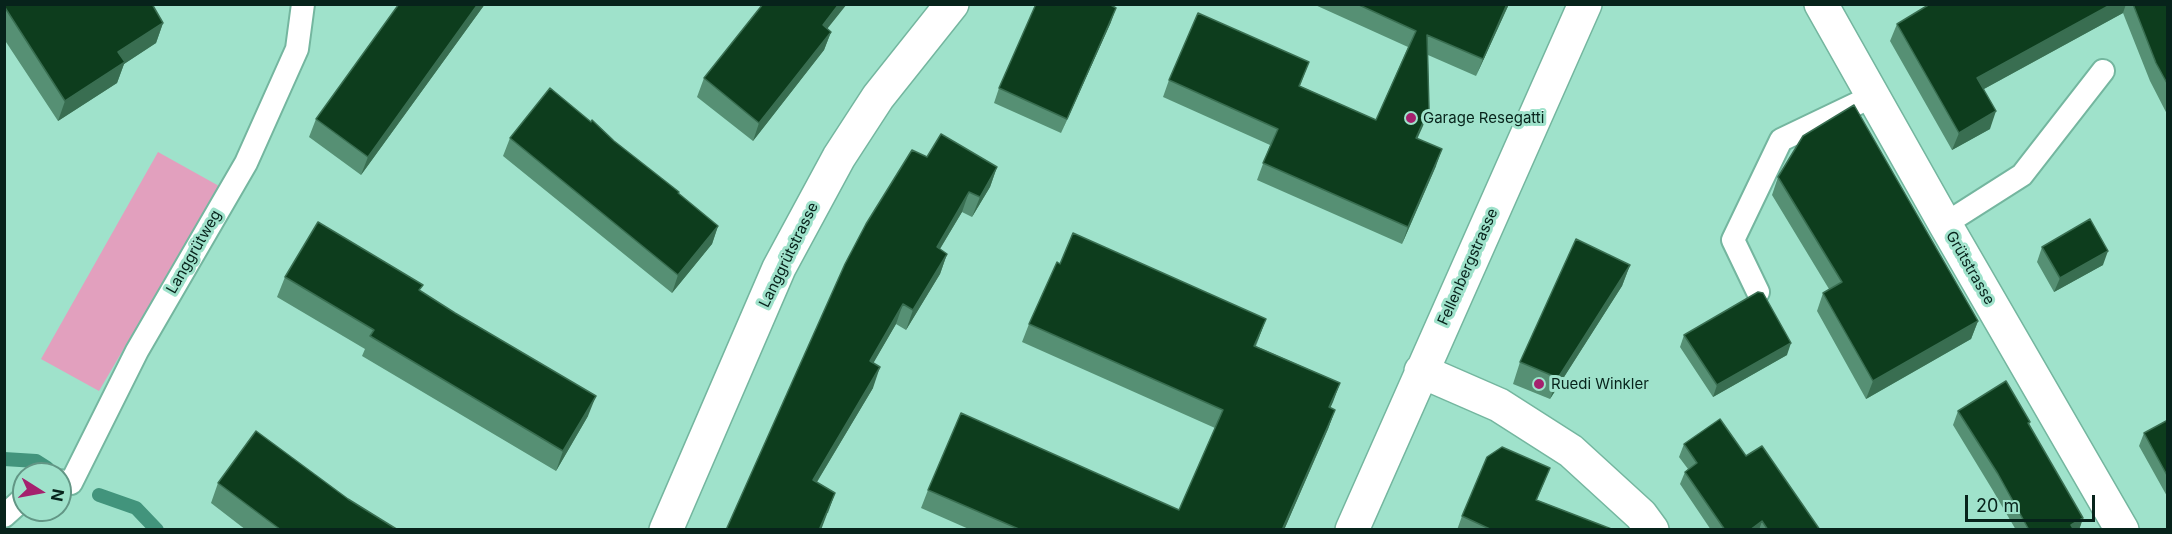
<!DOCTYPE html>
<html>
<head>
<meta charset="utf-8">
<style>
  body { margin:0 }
  #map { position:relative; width:2172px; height:534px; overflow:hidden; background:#9fe2cb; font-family:Inter,sans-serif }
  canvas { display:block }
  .frame { position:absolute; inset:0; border:6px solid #07231b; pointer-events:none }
  .north { position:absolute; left:12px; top:462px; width:60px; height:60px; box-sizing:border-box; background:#9fe2cb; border:2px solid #629685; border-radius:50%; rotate:101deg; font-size:16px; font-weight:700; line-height:24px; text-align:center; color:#07231b }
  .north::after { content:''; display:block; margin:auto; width:21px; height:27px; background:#a5216e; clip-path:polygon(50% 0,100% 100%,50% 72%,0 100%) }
  .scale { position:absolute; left:1965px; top:495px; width:130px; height:27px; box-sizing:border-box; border:3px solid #07231b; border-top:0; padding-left:8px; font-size:18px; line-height:21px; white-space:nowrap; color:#07231b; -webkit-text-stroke:4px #9fe2cb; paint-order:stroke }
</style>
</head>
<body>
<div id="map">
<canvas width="2172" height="534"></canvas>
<div class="frame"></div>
<div class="north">N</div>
<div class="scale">20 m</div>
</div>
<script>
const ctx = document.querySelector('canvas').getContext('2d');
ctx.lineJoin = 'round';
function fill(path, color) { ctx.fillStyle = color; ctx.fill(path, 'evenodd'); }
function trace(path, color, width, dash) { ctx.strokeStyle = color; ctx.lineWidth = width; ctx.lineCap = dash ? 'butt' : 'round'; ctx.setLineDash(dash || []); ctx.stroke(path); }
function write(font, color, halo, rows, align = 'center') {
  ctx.font = font + ' Inter,sans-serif'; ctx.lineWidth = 6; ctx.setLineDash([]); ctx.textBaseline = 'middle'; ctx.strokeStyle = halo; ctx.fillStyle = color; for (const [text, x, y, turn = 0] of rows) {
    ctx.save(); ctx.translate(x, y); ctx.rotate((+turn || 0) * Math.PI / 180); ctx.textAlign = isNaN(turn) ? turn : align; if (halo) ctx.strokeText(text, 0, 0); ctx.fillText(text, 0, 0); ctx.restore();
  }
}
const green = new Path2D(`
  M158,152L219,186L99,391L41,359Z`);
const stream = new Path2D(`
  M4,459L36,461L47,468
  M99,495L136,508L157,530`);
const lane = new Path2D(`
  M1945,224L2022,175L2103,71
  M1758,292L1733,240L1781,140L1873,96
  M60,481L71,483L137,351L246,163L297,49L303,4
  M4,516L24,498`);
const street = new Path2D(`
  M1821,4L1945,224L2122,530
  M1421,371L1499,405L1571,451L1641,515L1652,530
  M666,530L779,268L839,157L878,97L952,4
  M1352,530L1585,4`);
const wall = new Path2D(`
  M4,4L163,23L156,43L124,64L117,83L58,121L4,39Z
  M485,4L361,175L309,137L316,119Z
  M1313,4H1509L1476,76L1428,55L1429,109L1417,138L1436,166L1402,244L1257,180L1270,145L1163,97L1169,80L1309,62L1300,86L1376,120L1408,47Z
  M1930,4H2168V116L2150,81L2123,13L1984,89L1990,129L1952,150L1890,41L1897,24Z
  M1111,22L1061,133L994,103L999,88Z
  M827,29L831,32L824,50L753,141L697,97L704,78Z
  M510,138L614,141L718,226L712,244L672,293L503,156Z
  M927,157L997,167L990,187L972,217L962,212L940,249L947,254L940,274L906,330L896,324L873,363V388L817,482L835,493L828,513L726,530Z
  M1778,177L1978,321L1971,339L1866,399L1817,311L1823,293L1829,289L1772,195Z
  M2042,247L2103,265L2054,292L2037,262Z
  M1060,264L1266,319L1256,346L1340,383L1330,408L1335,410L1328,429L1284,530H971L921,508L928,490L1179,510L1215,428L1022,342L1029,324Z
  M1630,265L1622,286L1550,399L1513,384L1520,362Z
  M285,277L421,291L588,416L556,471L362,356L365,349L277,297Z
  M1684,335L1787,355L1713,397L1680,347Z
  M1958,411L2030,422L2029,425L2083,518L2079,530H2016L1992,489L1953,425Z
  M2168,420V498L2139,446L2144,433Z
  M1684,444L1746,456L1820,530H1711L1680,484L1685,472L1688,469L1679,457Z
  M1550,468L1537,500L1614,530H1457L1462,516Z
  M218,483L348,499L398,530H246L211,503Z`);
const shadedWall = new Path2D(`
  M478,4H485L361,175L368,157Z
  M839,4H847L816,43L823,25Z
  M1507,4H1509L1476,76L1483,59Z
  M2112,4H2126L2123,13L1971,96L1977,78Z
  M1116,8L1111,22L1061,133L1067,119Z
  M163,23L156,43L124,64L117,83L58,121L65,101L118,52Z
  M831,32L824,50L753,141L759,123Z
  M1429,109L1423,126L1410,155L1416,138Z
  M1996,111L1990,129L1952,150L1959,133Z
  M1442,149L1436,166L1402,244L1408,227Z
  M997,167L990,187L972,217L980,197Z
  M969,192L962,212L929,267L937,247Z
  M718,226L712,244L672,293L678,275Z
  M2108,251L2103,265L2054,292L2060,278Z
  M947,254L940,274L906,330L913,310Z
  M1630,265L1622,286L1550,399L1558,378Z
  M903,304L896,324L863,381L870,361Z
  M1266,319L1259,337L1247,364L1254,346Z
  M1978,321L1971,339L1866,399L1873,381Z
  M1791,343L1787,355L1713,397L1717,385Z
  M880,367L873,388L806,500L813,480Z
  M1340,383L1333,402L1322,426L1329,407Z
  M596,396L588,416L556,471L563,451Z
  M1335,410L1328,429L1284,530H1282Z
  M835,493L821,530H819Z
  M2083,518L2079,530H2070L2071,525Z
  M1762,521L1759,530H1750Z`);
const building = new Path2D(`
  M4,4H152L163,23L118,52L125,62L65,101L4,6Z
  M399,4H478L368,157L316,119Z
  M763,4H839L823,25L831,32L759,123L704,78Z
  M1036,4H1109L1116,8L1067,119L999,88Z
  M1357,4H1507L1483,59L1427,35L1429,109L1416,138L1442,149L1408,227L1263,163L1278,129L1169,80L1198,13L1309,62L1299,86L1376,120L1416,31Z
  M1930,4H2112L1977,78L1996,111L1959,133L1897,24Z
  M2133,4H2168V85L2156,63Z
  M550,88L591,122L592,120L614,141L679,192L678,193L718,226L678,275L510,138Z
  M1854,105L1978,321L1873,381L1823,293L1842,282L1778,177L1803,136Z
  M941,134L997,167L980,197L969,192L937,247L947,254L913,310L903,304L870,361L880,367L813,480L835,493L819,530H726L845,264L866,224L912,150L927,157Z
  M2090,219L2108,251L2060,278L2042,247Z
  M318,222L423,285L419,290L455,313L596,396L563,451L370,336L374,330L285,277Z
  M1073,233L1266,319L1254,346L1340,383L1329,407L1335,410L1282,530H1021L928,490L961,413L1179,510L1223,410L1029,324L1057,262L1060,264Z
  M1576,239L1630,265L1558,378L1520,362Z
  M1758,292L1763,293L1791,343L1717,385L1684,335Z
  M2006,381L2030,422L2028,423L2083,518L2071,525L2074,530H2029L1998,474L1958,411Z
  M1720,419L1746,456L1762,446L1820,530H1768L1762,521L1750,530H1725L1685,472L1697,463L1684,444Z
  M2168,420V477L2144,433Z
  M256,431L348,499L398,530H281L218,483Z
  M1502,447L1550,468L1536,500L1614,530H1492L1462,516L1487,457Z`);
const markers = [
  [1411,118,6,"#a5216e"],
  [1539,384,6,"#a5216e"]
];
const poiNames = [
  ["Garage Resegatti",1423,118],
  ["Ruedi Winkler",1551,384]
];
const streetNames = [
  ["Langgrütweg",194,252,-60],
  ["Langgrütstrasse",789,255,-64],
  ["Fellenbergstrasse",1468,267,-66],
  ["Grütstrasse",1970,268,60]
];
fill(green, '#e2a0be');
trace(stream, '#42947c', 14);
trace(lane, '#74b69f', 26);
trace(street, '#74b69f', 36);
trace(lane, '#fff', 22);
trace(street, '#fff', 33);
fill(wall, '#569074');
fill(shadedWall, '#396e51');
fill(building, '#0d3d1d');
trace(building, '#396e51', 1.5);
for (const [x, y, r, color] of markers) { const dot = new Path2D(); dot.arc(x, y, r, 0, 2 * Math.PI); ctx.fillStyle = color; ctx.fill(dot); trace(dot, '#9fe2cb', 2); }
write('15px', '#07231b', '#9fe2cb', poiNames, 'left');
write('15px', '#07231b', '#9fe2cb', streetNames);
</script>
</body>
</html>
